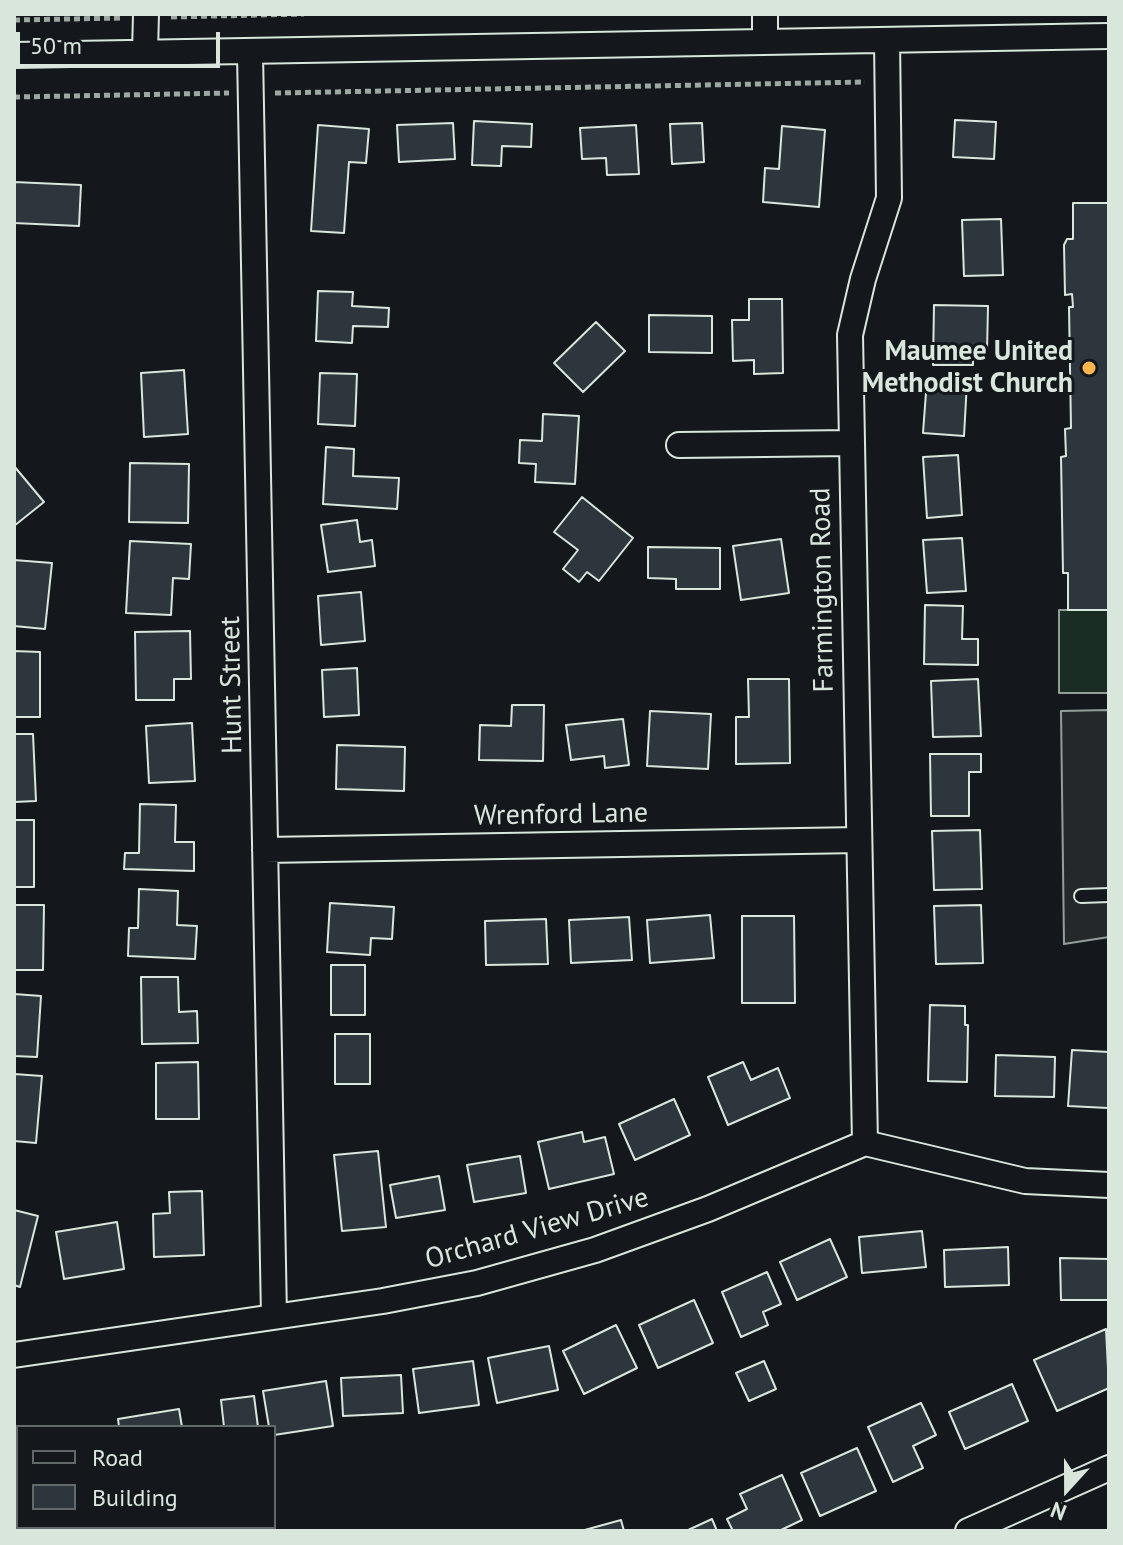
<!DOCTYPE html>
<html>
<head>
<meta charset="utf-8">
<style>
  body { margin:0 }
  #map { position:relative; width:1123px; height:1545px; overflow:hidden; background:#14181c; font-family:"PT Sans",sans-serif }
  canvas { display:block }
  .frame { position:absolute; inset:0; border:16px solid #d8e6dc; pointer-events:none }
  .legend { position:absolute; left:16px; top:1425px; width:260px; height:104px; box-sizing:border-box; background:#14181c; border:2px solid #626a69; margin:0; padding:10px 14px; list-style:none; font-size:24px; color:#d8e6dc }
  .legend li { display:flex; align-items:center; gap:16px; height:40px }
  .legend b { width:40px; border:2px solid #626a69 }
  .north { position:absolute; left:1027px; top:1449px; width:80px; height:80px; -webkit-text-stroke:6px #14181c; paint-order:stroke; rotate:201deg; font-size:22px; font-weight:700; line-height:32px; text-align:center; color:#d8e6dc }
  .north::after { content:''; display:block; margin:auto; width:28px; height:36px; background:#d8e6dc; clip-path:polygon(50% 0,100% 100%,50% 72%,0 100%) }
  .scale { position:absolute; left:16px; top:32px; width:204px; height:36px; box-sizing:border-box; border:4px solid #d8e6dc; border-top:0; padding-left:10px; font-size:24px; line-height:28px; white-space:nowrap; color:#d8e6dc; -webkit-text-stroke:6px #14181c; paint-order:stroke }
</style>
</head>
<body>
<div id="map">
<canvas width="1123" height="1545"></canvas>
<div class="frame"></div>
<ul class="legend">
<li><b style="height:10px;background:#14181c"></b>Road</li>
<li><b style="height:22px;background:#2c363c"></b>Building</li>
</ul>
<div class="north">N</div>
<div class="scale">50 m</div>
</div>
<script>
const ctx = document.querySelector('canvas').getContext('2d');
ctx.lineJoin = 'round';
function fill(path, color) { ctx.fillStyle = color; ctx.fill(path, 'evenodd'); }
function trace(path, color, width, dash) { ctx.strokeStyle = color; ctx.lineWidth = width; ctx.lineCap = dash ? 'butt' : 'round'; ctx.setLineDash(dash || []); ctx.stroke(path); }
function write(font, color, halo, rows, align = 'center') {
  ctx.font = font + ' "PT Sans",sans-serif'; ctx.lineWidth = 6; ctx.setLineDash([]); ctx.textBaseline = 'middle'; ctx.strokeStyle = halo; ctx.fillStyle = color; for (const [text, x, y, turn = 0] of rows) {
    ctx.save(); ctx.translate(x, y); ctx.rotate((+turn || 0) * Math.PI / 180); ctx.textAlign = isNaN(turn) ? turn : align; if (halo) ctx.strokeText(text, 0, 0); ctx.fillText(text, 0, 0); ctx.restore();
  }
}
const green = new Path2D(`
  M1059,610H1109V693H1059Z`);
const parking = new Path2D(`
  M1109,710V937L1064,944L1061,711Z`);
const building = new Path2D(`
  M955,120L996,122L994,159L953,157Z
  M474,121L532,124L531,147L502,146L501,166L472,165Z
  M453,123L455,159L399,162L397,125Z
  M702,123L704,162L672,164L670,124Z
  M318,125L369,129L366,163L349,162L344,233L311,231Z
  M636,125L639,174L607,175L606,158L582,159L580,128Z
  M782,126L825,130L819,207L763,202L765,168L779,169Z
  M14,182L81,185L79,226L14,223Z
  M1073,203H1109V610H1068V573H1063L1061,457L1066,456L1065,429L1071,428L1069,307H1073L1072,294L1065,295L1064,245L1067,239H1073Z
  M1001,219L1003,275L964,276L962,220Z
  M318,291L353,292L352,306L389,308L388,327L353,326L352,343L316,341Z
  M749,299H782L783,373L754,374V360L733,361L732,320H749Z
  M934,305L988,306L987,352H973V365H933Z
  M649,315L712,316V353L649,352Z
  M596,322L625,351L583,392L554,363Z
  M184,370L188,434L144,437L141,373Z
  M320,373L357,374L355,426L318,424Z
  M927,379L967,382L964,436L923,433Z
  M543,414L579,416L575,484L535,482L536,464L519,463L520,440L542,441Z
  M326,447L354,449L353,476L399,478L397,509L323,504Z
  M958,455L962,515L927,518L923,457Z
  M130,463L189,464L188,523L129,522Z
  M14,466L44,502L14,526Z
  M582,497L633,538L599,581L587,572L579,582L563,569L578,550L554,532Z
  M357,520L360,542L372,540L375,566L328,572L321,525Z
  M962,538L966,591L927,593L923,540Z
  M781,539L789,593L741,600L733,546Z
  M130,541L191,544L189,579L173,578L171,615L126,613Z
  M648,547L720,548V589H676V579L648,578Z
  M14,560L52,563L45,629L14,626Z
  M361,592L365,641L321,645L318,596Z
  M925,605L963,606L962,639H978V665L924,664Z
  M190,631L191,679H174V700H136L135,632Z
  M14,651L40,652V717H14Z
  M357,668L359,715L324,717L322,670Z
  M748,679H789L790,763L736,764V717H749Z
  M978,679L981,736L933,737L931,681Z
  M512,705H544L543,761L479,760L480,725L511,726Z
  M650,711L711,714L708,769L647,766Z
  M623,719L629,765L605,768L604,756L571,760L566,725Z
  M192,723L195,781L149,783L146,726Z
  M14,734H33L36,801L14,802Z
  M337,745L405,747L404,791L336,789Z
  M930,754H981V772H969V816H931Z
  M140,804L176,805L175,842H194V871L124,869L125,853H139Z
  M14,820H34V887H14Z
  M980,830L982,889L934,890L932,831Z
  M139,889L178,891L177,925L197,926L195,959L128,956L129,928H138Z
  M330,903L394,907L392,939L371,938L370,955L327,952Z
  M14,905H44L43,970H14Z
  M981,905L983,963L936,964L934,906Z
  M710,915L714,958L650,963L647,920Z
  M742,916H794L795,1003H742Z
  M629,917L632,960L571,963L569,920Z
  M546,919L548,964L486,965L485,921Z
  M331,965H365V1015H331Z
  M141,977H178L179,1012L197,1011L198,1043L142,1044Z
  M14,994L41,996L37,1057L14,1056Z
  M930,1005L965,1006V1025H968L967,1082L928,1081Z
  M335,1034H370V1084H335Z
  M1072,1050L1109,1052L1108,1108L1068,1106Z
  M996,1055L1055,1057L1054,1097L995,1096Z
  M198,1062L199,1119H156V1063Z
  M743,1062L751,1080L778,1068L790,1098L728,1125L708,1077Z
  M14,1074L42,1076L36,1143L14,1141Z
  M674,1099L690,1135L635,1160L619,1124Z
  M582,1132L584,1142L605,1137L614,1174L549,1189L538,1142Z
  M378,1151L386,1227L342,1231L334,1155Z
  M520,1156L526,1193L474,1202L467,1165Z
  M439,1176L445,1210L396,1218L390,1185Z
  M202,1191L204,1255L154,1257L153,1214L170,1213L169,1192Z
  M14,1210L38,1216L20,1287L14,1285Z
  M117,1222L124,1269L64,1279L56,1232Z
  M922,1231L926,1267L862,1273L859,1237Z
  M830,1239L847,1277L797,1300L780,1262Z
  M1008,1247L1009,1285L945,1287L944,1250Z
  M1060,1258L1109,1259V1300H1061Z
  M767,1272L781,1304L763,1312L768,1325L741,1337L722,1292Z
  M694,1300L713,1343L658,1368L639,1325Z
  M616,1325L637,1368L584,1394L563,1351Z
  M1106,1329L1109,1388L1057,1411L1034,1360Z
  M549,1346L558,1390L497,1403L488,1358Z
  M473,1361L479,1405L419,1413L413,1369Z
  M764,1361L776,1389L749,1401L736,1373Z
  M401,1375L403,1413L343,1416L341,1378Z
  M326,1381L333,1426L274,1435V1427H269L263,1391Z
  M1012,1384L1028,1421L965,1449L949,1412Z
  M254,1396L258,1427H224L221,1400Z
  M921,1403L936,1435L913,1446L923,1468L893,1482L868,1427Z
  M179,1409L182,1427H119L118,1419Z
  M857,1448L876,1491L820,1516L801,1473Z
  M782,1475L802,1520L779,1531H733L727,1519L747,1509L740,1494Z
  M712,1519L717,1531H686Z
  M621,1520L624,1531H581Z`);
const path = new Path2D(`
  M171,17L304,14
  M14,20L121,18
  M275,93L865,82
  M14,97L229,93`);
const lane = new Path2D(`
  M1081,896L1109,895`);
const street = new Path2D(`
  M765,14V41
  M145,52L146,14
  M250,54L274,1316
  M14,55L1109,36
  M679,445L850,443
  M265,850L859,840
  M865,1143L850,335L863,279L889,198L887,41
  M14,1355L383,1301L477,1283L595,1250L708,1209L865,1143L1025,1181L1109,1185
  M968,1531L1109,1468`);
const markers = [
  [1089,368,8,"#ffb74d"]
];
const poiNames = [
  ["Maumee United",1073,352],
  ["Methodist Church",1073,384]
];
const streetNames = [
  ["Farmington Road",823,590,-91],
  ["Hunt Street",232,685,-91],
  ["Wrenford Lane",561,815,-1],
  ["Orchard View Drive",537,1229,-16]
];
fill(green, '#1a2d24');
trace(green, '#939e99', 2);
fill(parking, '#24282b');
trace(parking, '#939e99', 2);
fill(building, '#2c363c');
trace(building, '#d8e6dc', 2);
trace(lane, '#d8e6dc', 16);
trace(street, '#d8e6dc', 28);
trace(path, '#9da8a2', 5, [6, 4]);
trace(lane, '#14181c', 12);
trace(street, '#14181c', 24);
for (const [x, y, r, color] of markers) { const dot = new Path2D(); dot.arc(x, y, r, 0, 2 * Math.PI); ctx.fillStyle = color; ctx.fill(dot); trace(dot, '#14181c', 3); }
write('bold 28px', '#d8e6dc', '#14181c', poiNames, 'right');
write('28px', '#d8e6dc', '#14181c', streetNames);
</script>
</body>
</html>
